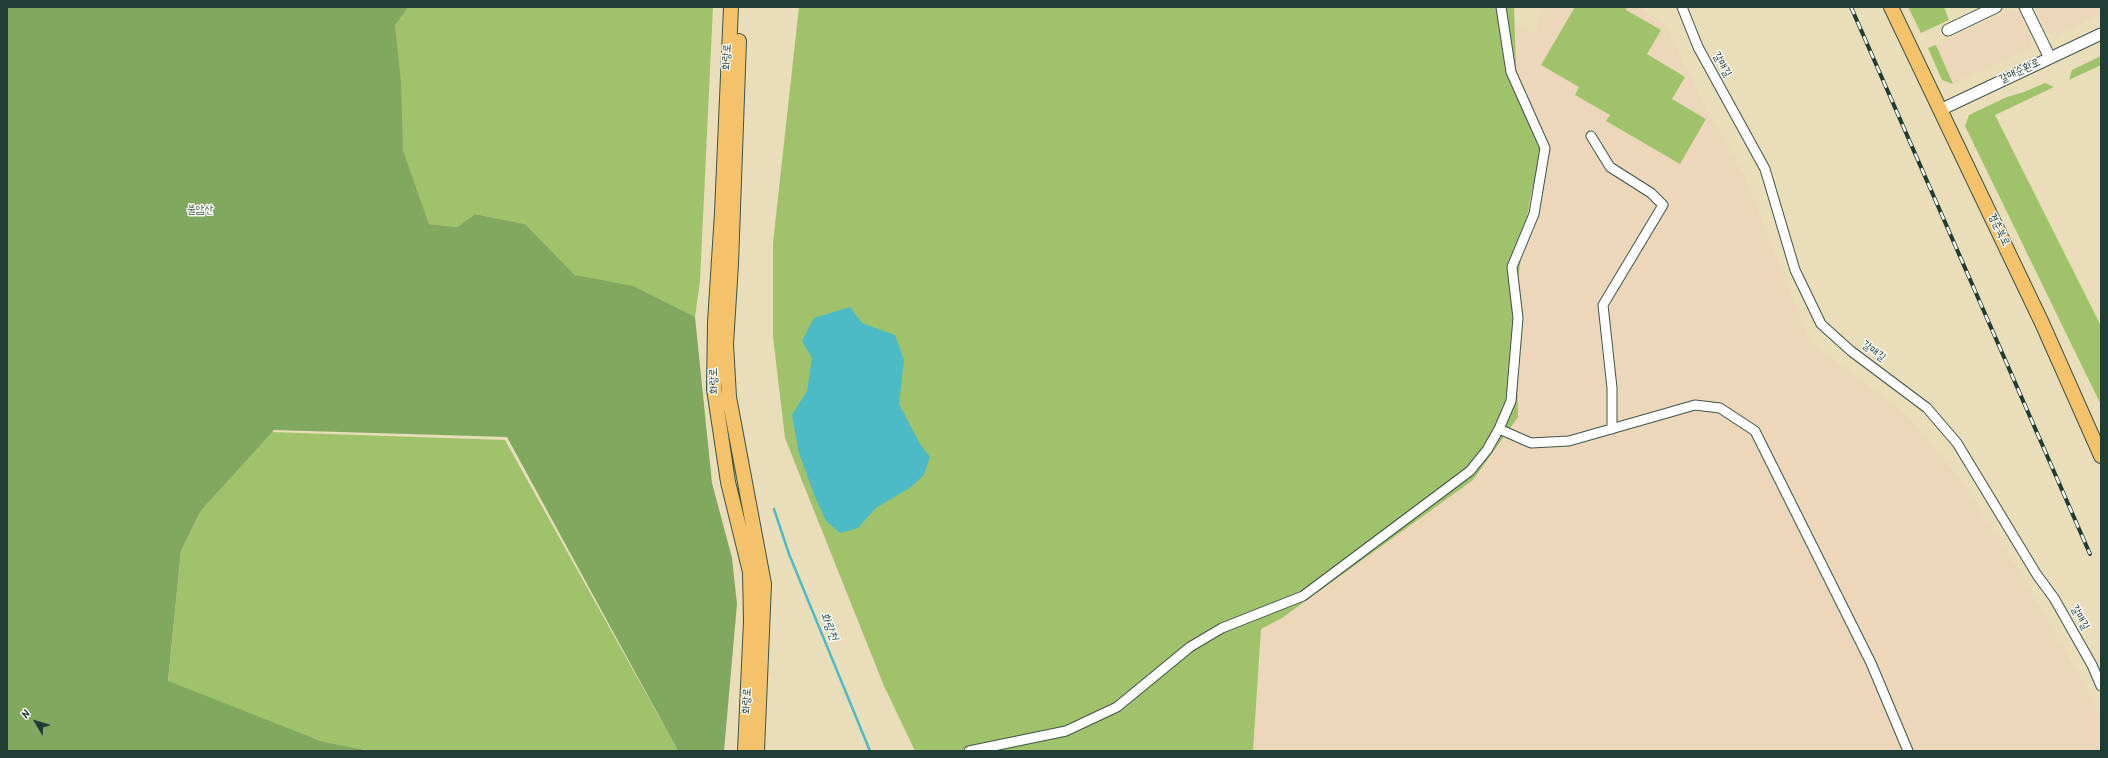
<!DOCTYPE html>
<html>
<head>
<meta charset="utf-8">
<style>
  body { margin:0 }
  #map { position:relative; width:2108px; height:758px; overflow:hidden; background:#e9deb9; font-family:Kalam,sans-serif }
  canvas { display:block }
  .frame { position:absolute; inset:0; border:8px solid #1f3d34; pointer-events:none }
  .north { position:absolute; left:16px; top:702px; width:40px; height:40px; -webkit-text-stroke:3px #f6f6f2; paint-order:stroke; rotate:308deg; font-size:11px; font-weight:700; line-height:16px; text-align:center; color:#1f3d34 }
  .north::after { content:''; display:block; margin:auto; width:14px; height:18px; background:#1f3d34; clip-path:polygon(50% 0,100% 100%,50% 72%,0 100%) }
</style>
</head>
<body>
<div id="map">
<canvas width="2108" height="758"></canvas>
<div class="frame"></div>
<div class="north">N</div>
</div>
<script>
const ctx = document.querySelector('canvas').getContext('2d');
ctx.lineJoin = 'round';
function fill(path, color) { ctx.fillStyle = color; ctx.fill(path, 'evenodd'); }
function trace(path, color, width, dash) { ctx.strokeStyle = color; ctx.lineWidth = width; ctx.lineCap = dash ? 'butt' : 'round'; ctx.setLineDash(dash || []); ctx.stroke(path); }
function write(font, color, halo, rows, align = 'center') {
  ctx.font = font + ' Kalam,"Poor Story",sans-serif'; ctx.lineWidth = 3; ctx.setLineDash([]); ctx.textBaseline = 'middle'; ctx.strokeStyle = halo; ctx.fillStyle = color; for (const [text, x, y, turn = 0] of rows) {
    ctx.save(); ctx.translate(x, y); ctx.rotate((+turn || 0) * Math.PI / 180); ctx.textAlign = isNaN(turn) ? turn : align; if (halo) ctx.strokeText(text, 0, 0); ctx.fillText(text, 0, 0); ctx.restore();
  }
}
const built = new Path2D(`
  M1542,7H1640L1666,26L1710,116L1744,175L1810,342L1905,413L1958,476L2018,569L2089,693L2101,720V751H1253L1261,629L1282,618L1473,480L1516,323L1518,279L1530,199L1541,150L1517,97L1514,24L1536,33Z
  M2035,7H2101V14L2056,36L2047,33Z
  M2010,10L2019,13L2032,40L2029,49L1953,84L1936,45Z`);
const green = new Path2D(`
  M381,7H713L700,281L695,317L575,275L525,224L475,214L457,227L429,224L404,160Z
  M799,7H1514L1517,97L1541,150L1530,199L1518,279L1516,323L1518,417L1473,480L1282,618L1261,629L1253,751H915L884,686L785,438L773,337V243Z
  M1575,7H1627L1626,10L1661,30L1647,54L1685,77L1672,99L1706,119L1680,164L1606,121L1610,115L1575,95L1579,87L1541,65Z
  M1908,7H1944L1949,20L1921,33Z
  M1936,45L1953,84L1942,80L1928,48Z
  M2101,56V65L2069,80L2072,70Z
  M2045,83L2054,87L1995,115L2101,326V405L1965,126L1969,115L2007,97L2024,92Z
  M271,432L505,440L678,751H370L321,741L168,682L181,551L199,514L206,505Z`);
const forest = new Path2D(`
  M7,7H408L395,25L401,83L403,151L429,224L457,227L475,214L525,224L575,275L633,286L695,317L712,483L732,558L737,604L724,751H678L507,437L274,430L206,505L199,514L181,551L168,681L321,741L370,751H7Z`);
const water = new Path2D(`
  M850,307L862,323L895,335L904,360L899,404L920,444L930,457L924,475L911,487L876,508L858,528L840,533L826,521L815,497L799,453L792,415L807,391L812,358L802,341L814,318Z`);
const stream = new Path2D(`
  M774,509L789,554L870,751`);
const minor = new Path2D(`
  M1682,7L1698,47L1765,169L1795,270L1821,324L1851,351L1927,408L1957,443L2037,575L2054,598L2092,665L2101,686
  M1591,136L1610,167L1651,193L1663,205L1603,305L1612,388V429
  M1499,429L1531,443L1569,441L1695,405L1720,408L1755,431L1871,663L1908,751
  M969,751L1066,731L1117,707L1190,647L1222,628L1303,596L1470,471L1487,450L1499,429L1511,401L1518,318L1512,267L1534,214L1545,148L1511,72L1501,7`);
const tertiary = new Path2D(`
  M2025,7L2050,58
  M1948,30L1996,7
  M1940,110L2101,34`);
const primary = new Path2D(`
  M731,7L722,213L715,322L714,389L728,482L750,572L751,621L745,751
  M1891,7L2042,323L2101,456
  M739,41L731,264L726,344L729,397L764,584L757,751`);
const rail = new Path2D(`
  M1851,7L2090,554`);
const streetNames = [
  ["화랑로",728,57,-87],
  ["갈매길",1721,65,61],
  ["갈매순환로",2020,72,-25],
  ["경춘북로",1998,230,64],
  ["갈매길",1873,352,37],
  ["화랑로",715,381,-92],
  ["갈매길",2079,618,61],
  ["화랑로",748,701,-87]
];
const parkNames = [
  ["불암산",200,211]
];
const waterNames = [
  ["화랑천",828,627,68]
];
fill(built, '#edd7bb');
fill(green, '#a0c26b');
fill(forest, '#80a85f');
fill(water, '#4cbbc5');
trace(stream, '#4cbbc5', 2.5);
trace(minor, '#3d5548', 11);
trace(tertiary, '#3d5548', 13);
trace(primary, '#3d5548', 16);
trace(minor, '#fff', 9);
trace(tertiary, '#fff', 11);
trace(primary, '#f3c26a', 14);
trace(rail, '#1f3d34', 4);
trace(rail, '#f6f6f2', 2.5, [8]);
write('11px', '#1f3d34', '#f6f6f2', streetNames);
write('11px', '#3f5e42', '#f6f6f2', parkNames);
write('italic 12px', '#2a5c58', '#f6f6f2', waterNames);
</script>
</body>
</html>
